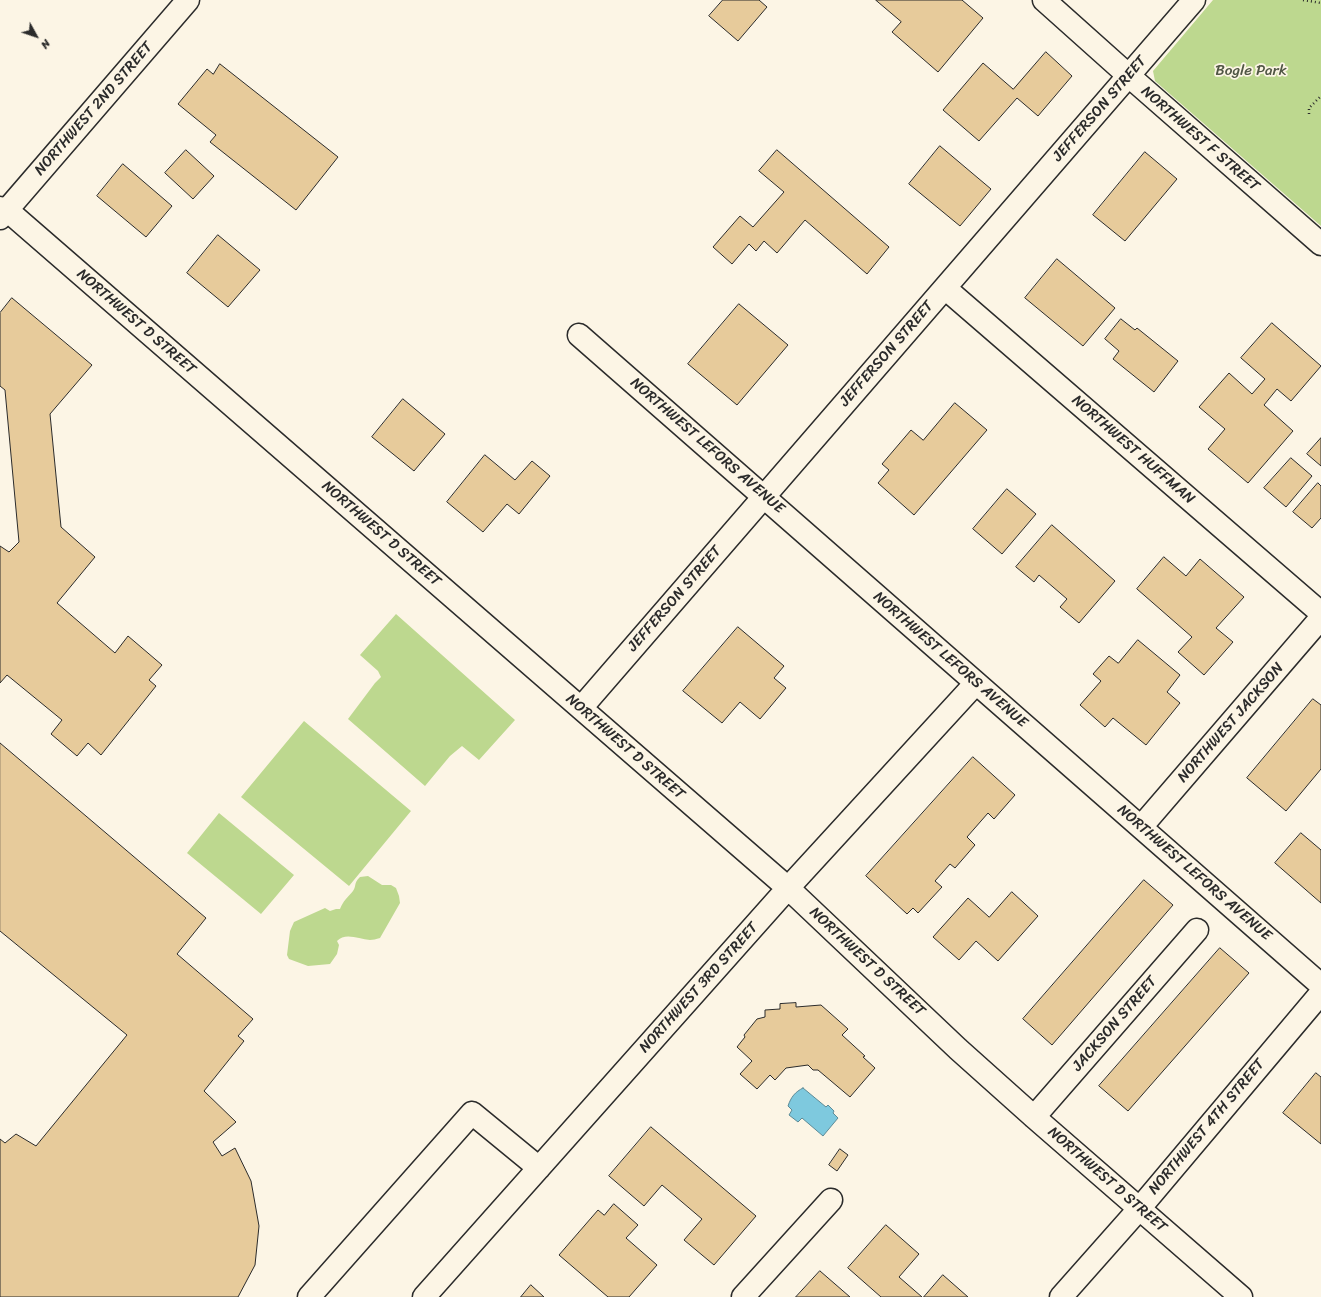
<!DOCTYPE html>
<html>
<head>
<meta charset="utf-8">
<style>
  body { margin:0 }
  #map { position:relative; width:1321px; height:1297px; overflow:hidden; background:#fcf5e5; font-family:Sriracha,sans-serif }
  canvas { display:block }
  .north { position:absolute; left:16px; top:16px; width:40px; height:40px; -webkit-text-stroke:3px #fcf5e5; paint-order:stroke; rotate:130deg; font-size:11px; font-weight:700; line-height:16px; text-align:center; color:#2b2b2b }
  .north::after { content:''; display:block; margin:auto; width:14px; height:18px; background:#2b2b2b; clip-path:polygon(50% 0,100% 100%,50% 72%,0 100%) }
</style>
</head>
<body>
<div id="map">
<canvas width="1321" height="1297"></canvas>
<div class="north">N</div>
</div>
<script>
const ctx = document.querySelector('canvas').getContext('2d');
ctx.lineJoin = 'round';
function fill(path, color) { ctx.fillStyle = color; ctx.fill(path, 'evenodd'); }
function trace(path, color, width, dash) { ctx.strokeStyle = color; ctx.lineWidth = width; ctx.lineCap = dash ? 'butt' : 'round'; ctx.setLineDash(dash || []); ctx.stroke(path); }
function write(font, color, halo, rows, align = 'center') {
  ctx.font = font + ' Sriracha,sans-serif'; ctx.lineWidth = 3.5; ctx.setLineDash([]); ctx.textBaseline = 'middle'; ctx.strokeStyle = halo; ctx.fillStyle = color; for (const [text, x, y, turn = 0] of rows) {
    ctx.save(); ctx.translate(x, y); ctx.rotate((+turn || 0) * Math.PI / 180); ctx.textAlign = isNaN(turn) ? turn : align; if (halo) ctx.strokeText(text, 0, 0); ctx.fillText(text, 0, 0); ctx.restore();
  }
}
const green = new Path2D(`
  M1213,0H1321V226L1155,81L1153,71Z
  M396,614L515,720L479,760L462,746L450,756L425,786L348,719L375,683L381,677L378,671L360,655Z
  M304,721L411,811L349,886L241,797Z
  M219,813L294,875L261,914L187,853Z
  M368,876L382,885H391L396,888L399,896L400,903L380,938C376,939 373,940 370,940C359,939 345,932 337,941L339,945L337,954L330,964L308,966L289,959L287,955L290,931L294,922L325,908L330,911L336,909H340C343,901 348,897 353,891C357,885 353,884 360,877Z`);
const water = new Path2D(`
  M803,1088L826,1107L828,1105L834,1111L833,1113L838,1118L823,1136L802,1118L798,1122L789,1115L792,1110L788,1106C791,1097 795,1092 803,1088Z`);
const building = new Path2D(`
  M723,0H759L767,7L738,41L709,16Z
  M876,0H962L983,18L938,72L892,32L901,22Z
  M1046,52L1072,76L1038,116L1017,98L979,141L943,110L983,63L1013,89Z
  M220,64L338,157L296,210L210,142L216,135L178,104L207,69L213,74Z
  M940,146L991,189L960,226L909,184Z
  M186,150L214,176L193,199L165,173Z
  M777,150L889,247L867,274L805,220L777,253L764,241L756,251L749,244L732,264L713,247L740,216L753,227L784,192L759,171Z
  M1145,152L1177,179L1125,241L1093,215Z
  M123,164L172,206L146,237L97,196Z
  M218,235L260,270L228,307L187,273Z
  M1057,259L1115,308L1083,346L1025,298Z
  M12,298L92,365L50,414L61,527L95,557L57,603L115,653L128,636L162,665L149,680L156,686L101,755L88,743L77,756L51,734L62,720L7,675L0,683V546L9,552L19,542L5,390L0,386V313Z
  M739,304L788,345L737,405L688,364Z
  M1121,319L1135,330L1137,328L1178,361L1154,392L1113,359L1119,351L1105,339Z
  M1272,323L1321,366L1291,401L1277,389L1264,405L1293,431L1248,483L1208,449L1225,429L1199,407L1229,373L1252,394L1265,379L1241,358Z
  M403,399L445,434L414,471L372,437Z
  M955,403L987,430L914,515L878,483L889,470L882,464L911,430L923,440Z
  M1321,438V466L1307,454Z
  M485,455L515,480L532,461L550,476L519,514L507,504L483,532L447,502Z
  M1291,458L1312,476L1286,507L1264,488Z
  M1318,483L1321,486V518L1312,528L1293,512Z
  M1007,489L1036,514L1002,554L973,529Z
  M1052,525L1115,581L1079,623L1060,607L1067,599L1039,575L1034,582L1016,567Z
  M1164,557L1186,576L1200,559L1244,597L1216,628L1233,642L1204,675L1178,652L1192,637L1137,589Z
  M738,627L784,666L774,678L786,688L760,719L740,702L722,723L683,691Z
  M1138,640L1180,675L1167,692L1180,703L1146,745L1113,718L1105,727L1080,705L1101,681L1093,674L1109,656L1118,663Z
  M1313,699L1321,705V769L1286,811L1247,778Z
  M0,743L206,918L177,954L253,1019L238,1036L244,1041L204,1091L236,1122L213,1142L222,1156L235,1148L251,1181L259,1226L255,1265L238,1297H0V1139L5,1143L16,1134L36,1146L127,1035L0,931Z
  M973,757L1015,795L994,819L988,813L967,837L975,845L955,868L950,864L935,881L942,887L918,913L913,908L907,914L866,876Z
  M1301,833L1321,850V903L1275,863Z
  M1144,880L1173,905L1052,1045L1023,1019Z
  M1012,892L1038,916L998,961L976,941L959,960L933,937L968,898L989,917Z
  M1220,948L1249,973L1128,1111L1099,1086Z
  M796,1003V1007L821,1005L848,1029L842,1035L865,1056L863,1057L875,1068L850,1097L818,1070H813L808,1065L786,1068L775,1080L770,1075L757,1089L740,1074L752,1061L737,1047L745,1037L744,1035L757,1019L765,1017V1010L780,1009V1004Z
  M1316,1073L1321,1077V1144L1283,1113Z
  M651,1127L756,1216L714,1265L684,1240L702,1219L662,1185L644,1206L609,1176Z
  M840,1149L848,1155L837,1171L829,1165Z
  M614,1204L638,1225L626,1238L657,1265L629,1297H608L559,1255L598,1210L604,1215Z
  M886,1225L919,1254L899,1277L922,1297H881L848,1268Z
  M820,1271L850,1297H796Z
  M943,1275L968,1297H924Z
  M531,1285L544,1297H521Z`);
const path = new Path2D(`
  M1303,0L1321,3
  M1309,114V108L1321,96`);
const minor = new Path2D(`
  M1044,0L1129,76L1321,244
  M0,208L7,210L788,888L958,1049L1034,1117L1241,1297
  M0,218L188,0
  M945,288L1321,613
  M579,335L1321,985
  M581,708L1194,0
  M1141,827L1321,618
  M1034,1117L1197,930
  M309,1297L472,1113L539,1168
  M424,1297L788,888L976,683
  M743,1297L831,1200
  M1061,1297L1139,1209L1321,993`);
const parkNames = [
  ["Bogle Park",1251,71]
];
const streetNames = [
  ["NORTHWEST 2ND STREET",94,109,-49],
  ["JEFFERSON STREET",1100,109,-49],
  ["NORTHWEST F STREET",1200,139,41],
  ["NORTHWEST D STREET",136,322,41],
  ["JEFFERSON STREET",887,354,-49],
  ["NORTHWEST LEFORS AVENUE",707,446,41],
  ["NORTHWEST HUFFMAN",1133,450,41],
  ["NORTHWEST D STREET",381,534,41],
  ["JEFFERSON STREET",675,599,-49],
  ["NORTHWEST LEFORS AVENUE",950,660,41],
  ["NORTHWEST JACKSON",1231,723,-49],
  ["NORTHWEST D STREET",625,747,41],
  ["NORTHWEST LEFORS AVENUE",1194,873,41],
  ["NORTHWEST D STREET",867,962,43],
  ["NORTHWEST 3RD STREET",699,988,-48],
  ["JACKSON STREET",1115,1024,-49],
  ["NORTHWEST 4TH STREET",1207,1127,-50],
  ["NORTHWEST D STREET",1107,1180,41]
];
fill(green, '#bdd88f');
fill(water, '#7ec9de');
trace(water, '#5d8a96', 1);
fill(building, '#e7cb9b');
trace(building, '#2b2b2b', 1);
trace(minor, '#2b2b2b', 25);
trace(path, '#2b2b2b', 2.5, [1, 3]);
trace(minor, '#fcf5e5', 22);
write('15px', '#505644', '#fcf5e5', parkNames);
write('15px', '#2b2b2b', '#fcf5e5', streetNames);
</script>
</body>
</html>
